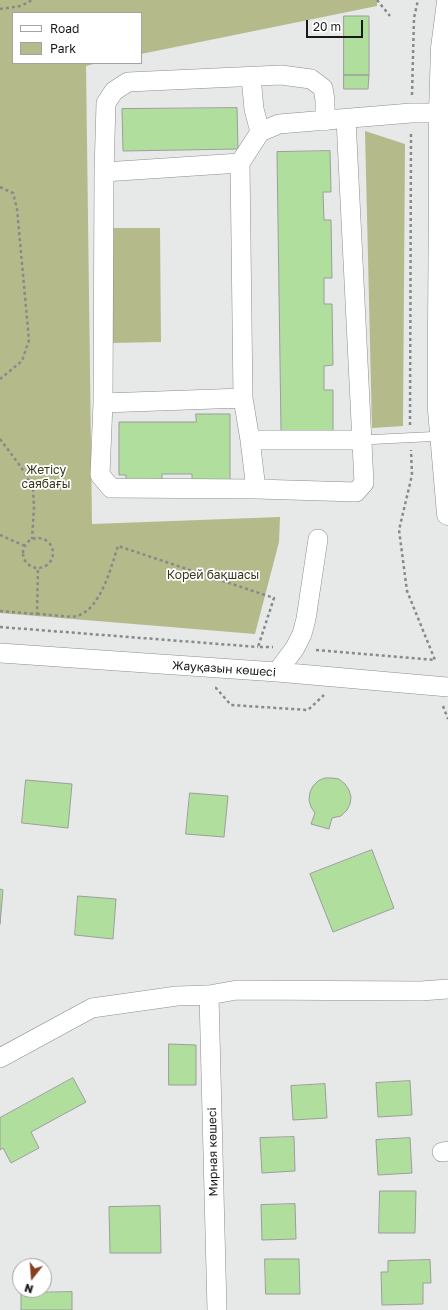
<!DOCTYPE html>
<html>
<head>
<meta charset="utf-8">
<style>
  body { margin:0 }
  #map { position:relative; width:448px; height:1310px; overflow:hidden; background:#e6e9e7; font-family:"Golos Text",sans-serif }
  canvas { display:block }
  .legend { position:absolute; left:12px; top:12px; width:130px; height:52px; box-sizing:border-box; background:#fff; border:1px solid #a3a3a3; margin:0; padding:5px 7px; list-style:none; font-size:12px; color:#181919 }
  .legend li { display:flex; align-items:center; gap:8px; height:20px }
  .legend b { width:20px; border:1px solid #a3a3a3 }
  .north { position:absolute; left:12px; top:1258px; width:40px; height:40px; box-sizing:border-box; background:#fff; border:1px solid #a3a3a3; border-radius:50%; rotate:197deg; font-size:11px; font-weight:700; line-height:16px; text-align:center; color:#181919 }
  .north::after { content:''; display:block; margin:auto; width:14px; height:18px; background:#863e20; clip-path:polygon(50% 0,100% 100%,50% 72%,0 100%) }
  .scale { position:absolute; left:306px; top:20px; width:57px; height:18px; box-sizing:border-box; border:2px solid #181919; border-top:0; padding-left:5px; font-size:12px; line-height:14px; white-space:nowrap; color:#181919; -webkit-text-stroke:3px #fff; paint-order:stroke }
</style>
</head>
<body>
<div id="map">
<canvas width="448" height="1310"></canvas>
<ul class="legend">
<li><b style="height:5px;background:#fff"></b>Road</li>
<li><b style="height:11px;background:#b5ba8b"></b>Park</li>
</ul>
<div class="north">N</div>
<div class="scale">20 m</div>
</div>
<script>
const ctx = document.querySelector('canvas').getContext('2d');
ctx.lineJoin = 'round';
function fill(path, color) { ctx.fillStyle = color; ctx.fill(path, 'evenodd'); }
function trace(path, color, width, dash) { ctx.strokeStyle = color; ctx.lineWidth = width; ctx.lineCap = dash ? 'butt' : 'round'; ctx.setLineDash(dash || []); ctx.stroke(path); }
function write(font, color, halo, rows, align = 'center') {
  ctx.font = font + ' "Golos Text",sans-serif'; ctx.lineWidth = 3.5; ctx.setLineDash([]); ctx.textBaseline = 'middle'; ctx.strokeStyle = halo; ctx.fillStyle = color; for (const [text, x, y, turn = 0] of rows) {
    ctx.save(); ctx.translate(x, y); ctx.rotate((+turn || 0) * Math.PI / 180); ctx.textAlign = isNaN(turn) ? turn : align; if (halo) ctx.strokeText(text, 0, 0); ctx.fillText(text, 0, 0); ctx.restore();
  }
}
const green = new Path2D(`
  M0,0H377V6L141,54V13H13V63H97L86,66L92,524L280,517L279,542L255,634L0,613Z
  M365,131L405,144L403,426L372,428Z
  M108,228H160L161,342L109,343Z`);
const building = new Path2D(`
  M344,16H369V75H344Z
  M344,75H369L368,89H344Z
  M237,108L238,149L123,151L122,109Z
  M330,151L331,192H323L324,220H331L332,278H324V304H332L333,365L324,366V390H333V431H281L277,152Z
  M196,414H230V482H192V474H162V481H126V475H119V422H196Z
  M325,778H332L339,779L345,784L349,790L351,797L350,804L347,810L341,816L332,818L329,829L311,824L315,813L311,807L309,800L310,792L313,786L318,781Z
  M26,780L72,784L68,828L22,823Z
  M190,793L228,796L224,837L186,834Z
  M372,850L394,908L333,932L310,874Z
  M0,889L3,890L0,924Z
  M78,896L116,899L113,939L75,935Z
  M169,1044L196,1045V1085H169Z
  M73,1078L86,1102L31,1132L39,1148L11,1163L3,1148L0,1150V1118Z
  M410,1081L412,1115L378,1117L376,1083Z
  M325,1084L327,1118L293,1120L291,1086Z
  M294,1137L295,1171L262,1173L260,1138Z
  M410,1138L412,1173L378,1175L376,1140Z
  M380,1191H416L415,1233H379Z
  M295,1204L296,1239L262,1240L261,1205Z
  M160,1206L161,1253H110L109,1207Z
  M265,1259H299L300,1294H266Z
  M430,1260L431,1283H423V1304L382,1305L381,1272H388V1261Z
  M72,1292V1310H21V1293Z`);
const path = new Path2D(`
  M377,0L390,16
  M0,9L21,6L32,0
  M412,95L414,18L418,0
  M0,187L13,193L17,209L29,340L22,361L0,379
  M410,425L411,132
  M0,439L21,467L33,488L34,508L32,539
  M0,535L25,546
  M23 553a15 15 0 1 1 30 0a15 15 0 1 1-30 0Z
  M0,611L37,614L38,568
  M37,614C45,614 72,618 77,616C101,609 111,567 118,546L274,598L258,647H273
  M0,627L258,647
  M316,650L435,660L407,591L399,530L412,475L411,450
  M215,688H216L231,705L308,710L324,695
  M443,706L448,719`);
const service = new Path2D(`
  M362,440L443,436`);
const minor = new Path2D(`
  M251,77L254,109L260,132
  M104,172L240,163
  M243,398L103,403L100,475L111,488L256,489L356,492L364,483L346,119
  M103,403L104,172L106,103L114,91L128,82L281,75L311,79L323,88L325,100V121
  M250,440L256,489
  M362,440H250L243,398L240,163L260,132L279,124L411,113H440
  M0,653L277,672L448,687
  M277,672L295,648L302,634L306,619L318,539
  M209,995L217,1310
  M0,1058L92,1008L177,996L209,995L237,990L421,991L448,989
  M442,1152L448,1151`);
const tertiary = new Path2D(`
  M448,2L442,48L440,113V187L439,329V410L448,514`);
const parkNames = [
  ["Жетісу",46,470],
  ["саябағы",46,484],
  ["Корей бақшасы",213,575]
];
const streetNames = [
  ["Жауқазын көшесі",224,669,4],
  ["Мирная көшесі",213,1152,-91]
];
fill(green, '#b5ba8b');
fill(building, '#b0df9d');
trace(building, '#9c9d9b', 1);
trace(service, '#8b8e8c', 10);
trace(minor, '#8b8e8c', 20);
trace(tertiary, '#8b8e8c', 23);
trace(path, '#888a89', 2.5, [3, 3]);
trace(service, '#fff', 9);
trace(minor, '#fff', 19);
trace(tertiary, '#fff', 22);
write('12px', '#353816', '#fff', parkNames);
write('12px', '#181919', '#fff', streetNames);
</script>
</body>
</html>
